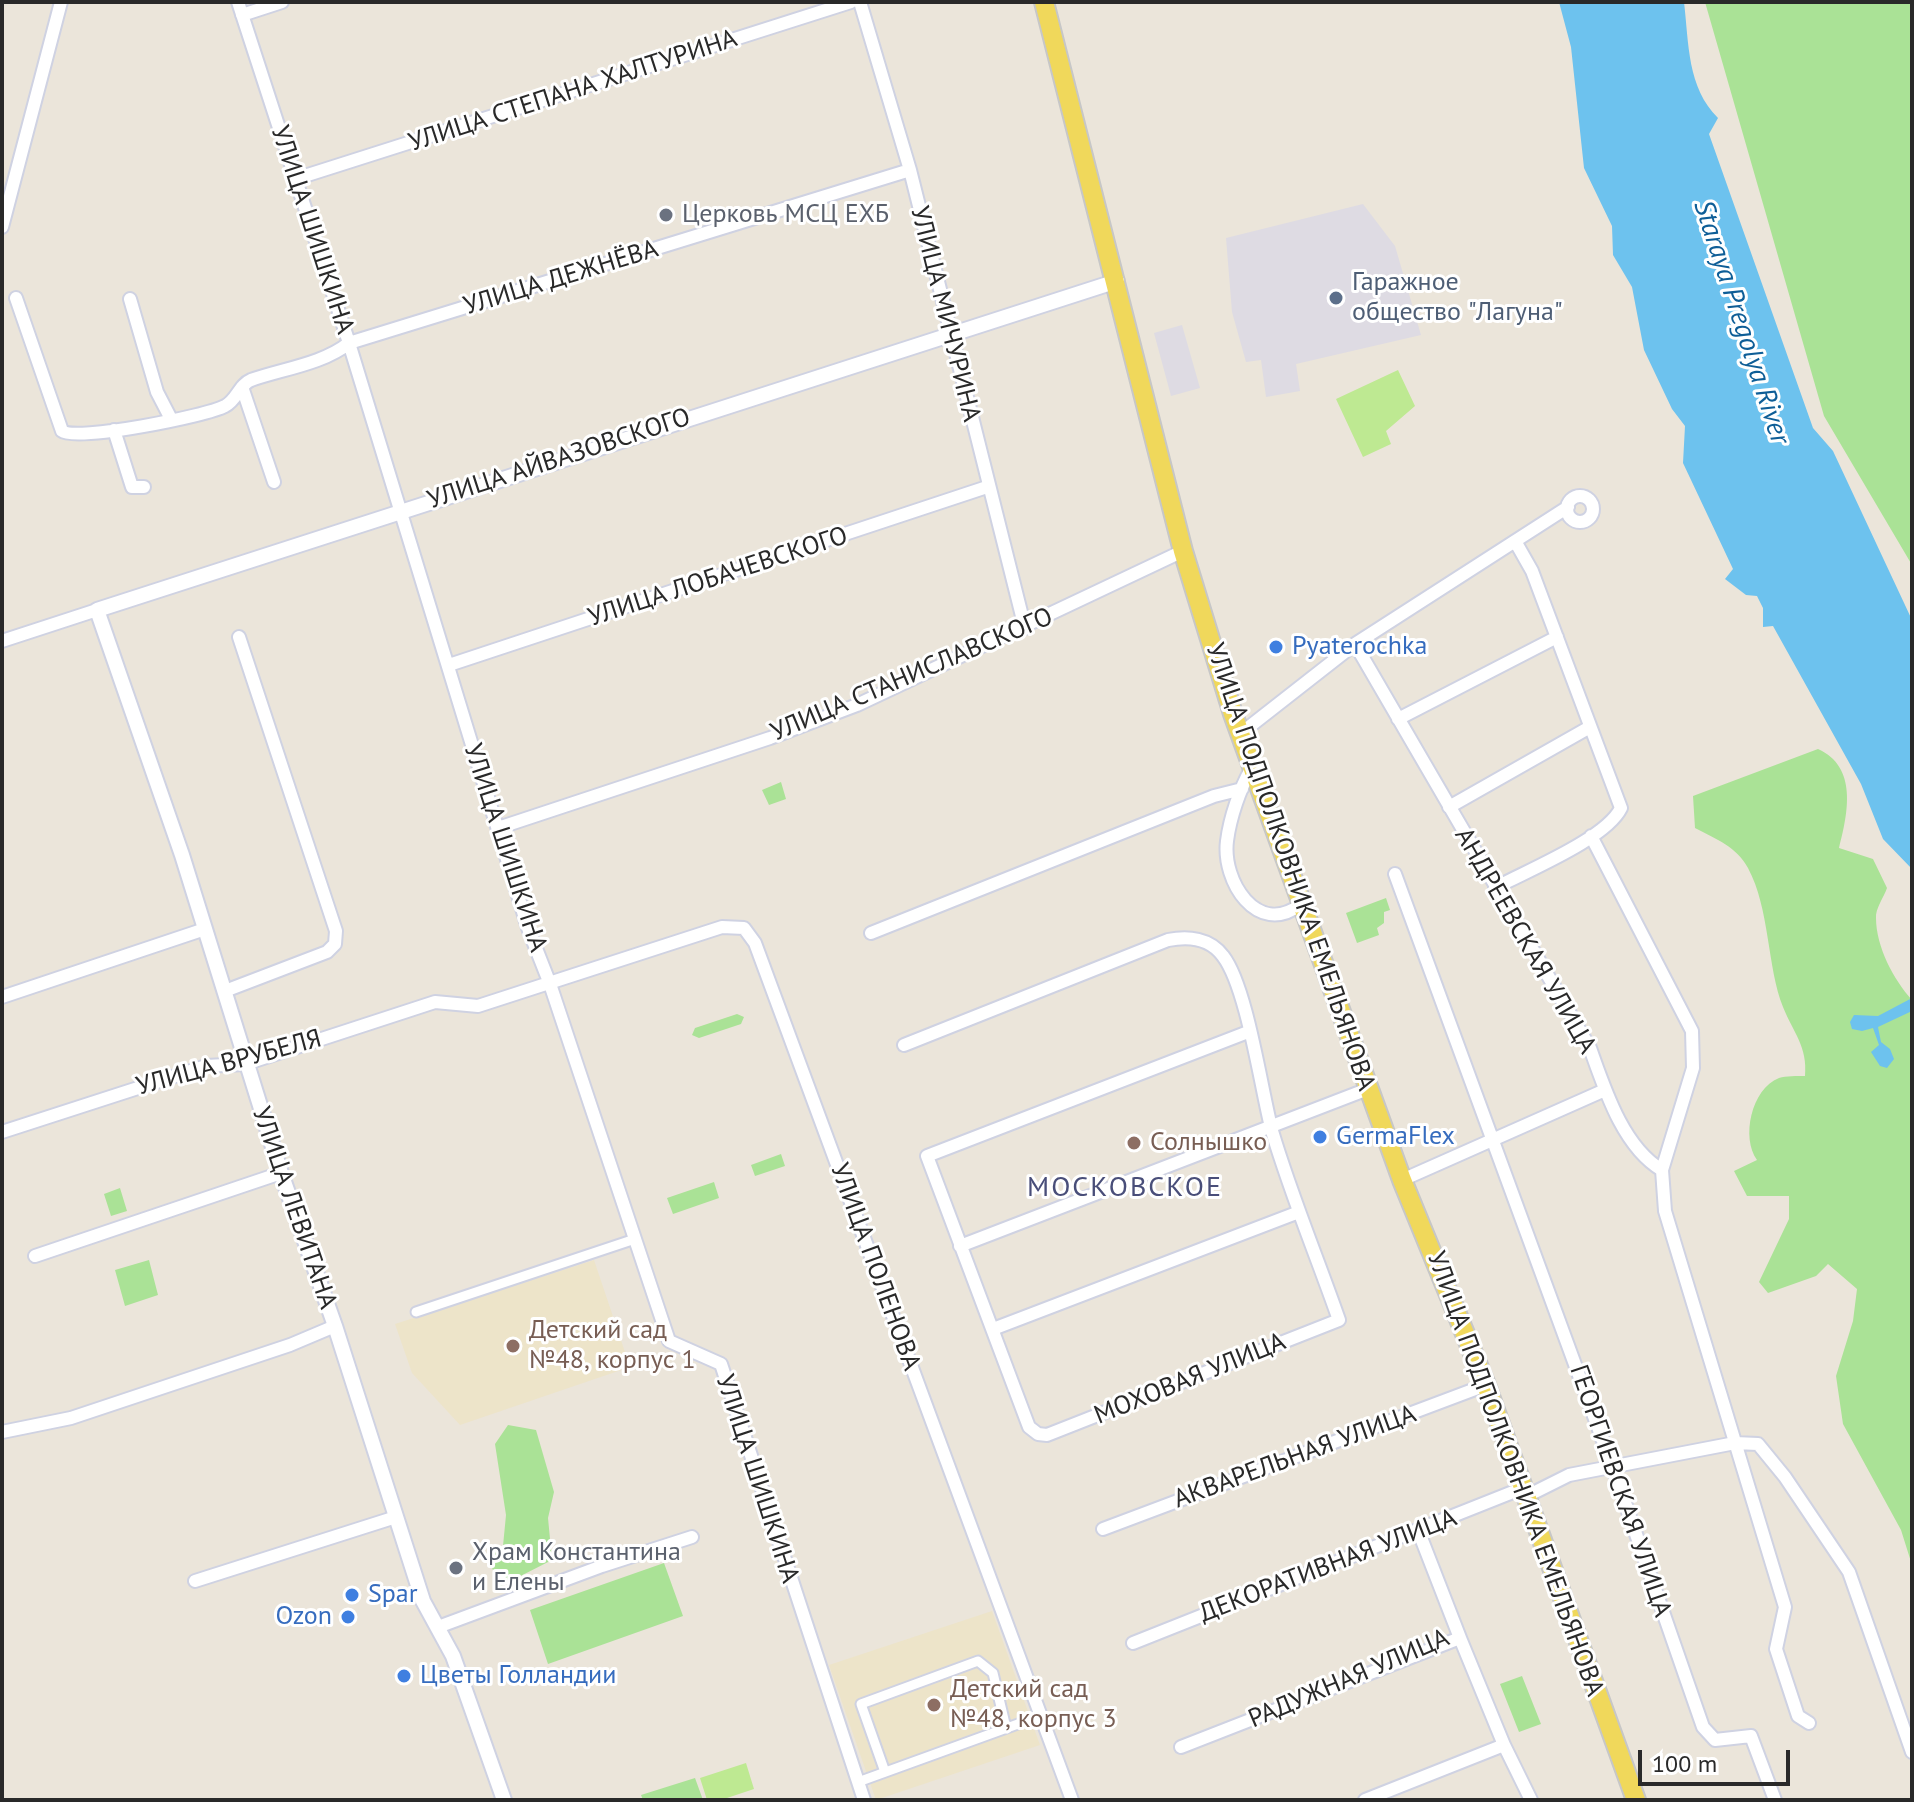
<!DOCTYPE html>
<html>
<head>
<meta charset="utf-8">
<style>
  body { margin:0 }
  #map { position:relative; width:1914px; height:1802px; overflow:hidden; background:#ebe5da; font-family:"PT Sans",sans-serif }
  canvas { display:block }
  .frame { position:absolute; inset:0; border:4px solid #292929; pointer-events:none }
  .scale { position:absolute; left:1638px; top:1750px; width:152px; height:36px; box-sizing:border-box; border:4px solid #292929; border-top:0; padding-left:10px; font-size:24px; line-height:28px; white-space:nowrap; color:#292929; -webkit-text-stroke:6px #fff; paint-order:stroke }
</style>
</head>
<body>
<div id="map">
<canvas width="1914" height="1802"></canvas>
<div class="frame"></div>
<div class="scale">100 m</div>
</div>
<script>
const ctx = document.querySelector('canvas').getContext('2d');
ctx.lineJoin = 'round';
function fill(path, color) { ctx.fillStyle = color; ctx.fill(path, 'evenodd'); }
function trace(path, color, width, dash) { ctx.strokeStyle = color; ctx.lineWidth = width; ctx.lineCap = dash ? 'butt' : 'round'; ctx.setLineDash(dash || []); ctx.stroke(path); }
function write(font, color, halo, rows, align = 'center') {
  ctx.font = font + ' "PT Sans",sans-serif'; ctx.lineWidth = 6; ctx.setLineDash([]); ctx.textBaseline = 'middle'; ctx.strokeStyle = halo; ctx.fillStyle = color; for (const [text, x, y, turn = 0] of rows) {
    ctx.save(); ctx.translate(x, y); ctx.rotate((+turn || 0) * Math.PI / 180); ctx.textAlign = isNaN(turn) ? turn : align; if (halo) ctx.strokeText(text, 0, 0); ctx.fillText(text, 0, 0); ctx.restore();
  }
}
const industrial = new Path2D(`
  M1363,204L1395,246L1421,335L1296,364L1300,391L1266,397L1261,360L1246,362L1232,312L1226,238Z
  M1182,325L1200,388L1171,396L1154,333Z`);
const education = new Path2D(`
  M594,1260L630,1367L460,1425L412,1373L395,1324Z
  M992,1611L1040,1745L876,1800L829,1665Z`);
const green = new Path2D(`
  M1705,2H1912V565L1824,416Z
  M1818,749C1858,767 1848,813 1839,848L1873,859L1887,888C1884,897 1875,909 1876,918C1876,947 1894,980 1912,1000V1565L1901,1530L1843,1424L1836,1376L1853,1321L1857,1289L1828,1264L1816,1276L1768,1293L1759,1282L1789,1219V1196H1747L1734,1171L1757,1160C1741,1138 1751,1089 1779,1078C1786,1076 1797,1076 1805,1076C1808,1047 1793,1032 1783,1007C1767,967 1770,909 1748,868C1737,847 1716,839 1695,828L1693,796Z
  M781,782L786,799L769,805L762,790Z
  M1386,898L1390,910L1384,912V923L1377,928L1379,935L1357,943L1346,913Z
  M737,1014L744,1017L741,1024L699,1038L692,1035L695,1028Z
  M781,1154L785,1166L755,1176L751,1165Z
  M714,1182L719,1198L673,1214L667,1198Z
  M120,1188L127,1211L111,1216L104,1194Z
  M149,1260L158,1295L125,1306L115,1270Z
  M508,1425L536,1430L554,1492L548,1518L552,1560L499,1587L489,1559L503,1546L506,1515L495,1444Z
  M664,1563L683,1616L548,1664L530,1610Z
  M1522,1676L1541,1724L1519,1732L1500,1684Z
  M695,1778L703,1800H643L641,1795Z`);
const pitch = new Path2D(`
  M1398,370L1415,406L1386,431L1391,444L1363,457L1336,399Z
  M746,1763L754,1789L721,1800H707L700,1778Z`);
const water = new Path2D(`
  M1559,2H1684C1689,44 1687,87 1718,118L1709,134L1813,428L1833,451L1912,620V869L1883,839L1861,784L1773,626L1763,627V608L1757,596L1746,595L1725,579L1733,569L1683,463L1685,426L1672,409L1644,350L1632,287L1613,255L1612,226L1584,168L1571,47Z
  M1912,998V1011L1878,1027L1881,1042L1890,1049L1894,1059L1887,1068L1880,1066L1871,1052L1879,1045L1873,1028L1862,1031L1852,1029L1850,1022L1854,1015L1878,1016Z`);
const pedestrian = new Path2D(`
  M416,1312L635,1239
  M885,1772L861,1704L978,1661L993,1673L1006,1728
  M858,1782L1040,1716`);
const minor = new Path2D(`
  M238,2L349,343L528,928L550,984L669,1341L721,1364L864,1800
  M860,2L910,170L1025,628
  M242,15L282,2
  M295,179L851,2
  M2,227L61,2
  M16,298L62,431C75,442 207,416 225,406C237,400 239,385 251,380C282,369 323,364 349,343L910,170
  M130,299L157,392L171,419
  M242,387L274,482
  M114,430L132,487H144
  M1567 509a13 13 0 1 1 26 0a13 13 0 1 1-26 0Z
  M2,641L97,610
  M1355,644L1590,1048C1605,1090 1623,1147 1662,1170L1665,1211L1785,1607L1776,1649L1798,1716L1809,1723
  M449,665L987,487
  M1398,719L1557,637
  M1240,734L1355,644L1568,507
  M1251,769C1240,789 1230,817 1227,841C1222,881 1257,937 1300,905
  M1449,807L1590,727
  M498,828L770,738L857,705L1183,551
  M1591,836L1692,1031L1693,1068L1662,1170
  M1395,874L1613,1468L1703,1727L1715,1740L1751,1736L1775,1800
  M1495,888C1526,871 1606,839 1621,808L1532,571L1515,541
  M871,933L1214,796L1242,789
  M225,991L327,952L335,944L336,931L239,637
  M2,997L205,929
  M904,1045L1168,940C1188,936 1210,938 1223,956C1247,987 1261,1089 1272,1131C1291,1195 1317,1257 1339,1320L1047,1435L1038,1434L1029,1427L927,1156L1248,1032
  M2,1132L206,1066L245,1064L435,1002L478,1006L722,927L744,928L755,943L1072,1800
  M1402,1180L1605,1090
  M960,1246L1368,1089
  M35,1256L281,1173
  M993,1329L1299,1212
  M2,1432L71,1418L290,1345L335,1326
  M1527,1496L1569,1475L1735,1443L1758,1444L1785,1477L1849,1572L1912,1752
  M1103,1529L1486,1385
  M195,1581L396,1517
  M438,1627L602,1566L692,1537
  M1133,1643L1523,1488
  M1504,1745L1531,1800
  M1181,1747L1460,1638L1418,1530
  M1365,1800L1504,1745L1460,1638`);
const tertiary = new Path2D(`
  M504,1800L453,1656L423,1601L335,1326L281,1173L182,855L97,610L1117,281`);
const primary = new Path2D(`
  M1044,2L1183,551L1233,714L1402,1180L1486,1385L1636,1800`);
const markers = [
  [666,215,8,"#6b7280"],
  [1336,298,8,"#5c6f8a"],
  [1276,647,8,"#3f7fe0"],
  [1320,1137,8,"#3f7fe0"],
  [1134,1143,8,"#8d6e63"],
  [513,1346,8,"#8d6e63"],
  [456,1568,8,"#6b7280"],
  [352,1595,8,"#3f7fe0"],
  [348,1617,8,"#3f7fe0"],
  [404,1676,8,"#3f7fe0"],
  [934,1705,8,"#8d6e63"]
];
const streetNames = [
  ["УЛИЦА СТЕПАНА ХАЛТУРИНА",573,91,-18],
  ["УЛИЦА ШИШКИНА",312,230,72],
  ["УЛИЦА ДЕЖНЁВА",561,278,-17],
  ["УЛИЦА МИЧУРИНА",945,314,76],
  ["УЛИЦА АЙВАЗОВСКОГО",559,459,-18],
  ["УЛИЦА ЛОБАЧЕВСКОГО",718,577,-18],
  ["УЛИЦА СТАНИСЛАВСКОГО",912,675,-23],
  ["УЛИЦА ШИШКИНА",505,848,72],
  ["УЛИЦА ПОДПОЛКОВНИКА ЕМЕЛЬЯНОВА",1290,867,71],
  ["АНДРЕЕВСКАЯ УЛИЦА",1525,941,60],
  ["УЛИЦА ВРУБЕЛЯ",229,1063,-15],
  ["УЛИЦА ЛЕВИТАНА",294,1208,71],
  ["УЛИЦА ПОЛЕНОВА",875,1267,70],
  ["МОХОВАЯ УЛИЦА",1190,1379,-22],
  ["АКВАРЕЛЬНАЯ УЛИЦА",1295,1457,-20],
  ["УЛИЦА ПОДПОЛКОВНИКА ЕМЕЛЬЯНОВА",1515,1474,70],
  ["УЛИЦА ШИШКИНА",757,1479,72],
  ["ГЕОРГИЕВСКАЯ УЛИЦА",1620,1491,71],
  ["ДЕКОРАТИВНАЯ УЛИЦА",1328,1566,-21],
  ["РАДУЖНАЯ УЛИЦА",1349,1679,-23]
];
const worshipNames = [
  ["Церковь МСЦ ЕХБ",682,215],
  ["Храм Константина",472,1553],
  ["и Елены",472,1583]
];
const serviceNames = [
  ["Гаражное",1352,283],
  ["общество \"Лагуна\"",1352,313]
];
const shopNames = [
  ["Pyaterochka",1292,647],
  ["GermaFlex",1336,1137],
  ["Spar",368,1595],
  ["Ozon",332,1617,"right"],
  ["Цветы Голландии",420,1676]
];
const educationNames = [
  ["Солнышко",1150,1143],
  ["Детский сад",529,1331],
  ["№48, корпус 1",529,1361],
  ["Детский сад",950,1690],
  ["№48, корпус 3",950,1720]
];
const waterNames = [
  ["Staraya Pregolya River",1741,322,72]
];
const neighbourhoodNames = [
  ["МОСКОВСКОЕ",1125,1188]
];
fill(industrial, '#dedbe3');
fill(education, '#ede4c9');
fill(green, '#aae296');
fill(pitch, '#bee992');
fill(water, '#6dc2ee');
trace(pedestrian, '#cfd2e2', 13);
trace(minor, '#cfd2e2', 16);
trace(tertiary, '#cfd2e2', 18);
trace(primary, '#c7c7c7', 22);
trace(pedestrian, '#fff', 9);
trace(minor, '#fff', 12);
trace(tertiary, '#fff', 14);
trace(primary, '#f0d85b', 18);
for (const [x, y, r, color] of markers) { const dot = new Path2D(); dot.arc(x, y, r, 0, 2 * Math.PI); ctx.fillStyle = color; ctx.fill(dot); trace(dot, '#fff', 3); }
write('26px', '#292929', '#fff', streetNames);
write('26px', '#5b616d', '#fff', worshipNames, 'left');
write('26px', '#4e5e75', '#fff', serviceNames, 'left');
write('26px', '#366cbe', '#fff', shopNames, 'left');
write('26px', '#785e54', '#fff', educationNames, 'left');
write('italic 28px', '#0e5e97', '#fff', waterNames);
ctx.letterSpacing = '2px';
write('28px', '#494e79', '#fff', neighbourhoodNames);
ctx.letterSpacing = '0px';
</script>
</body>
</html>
